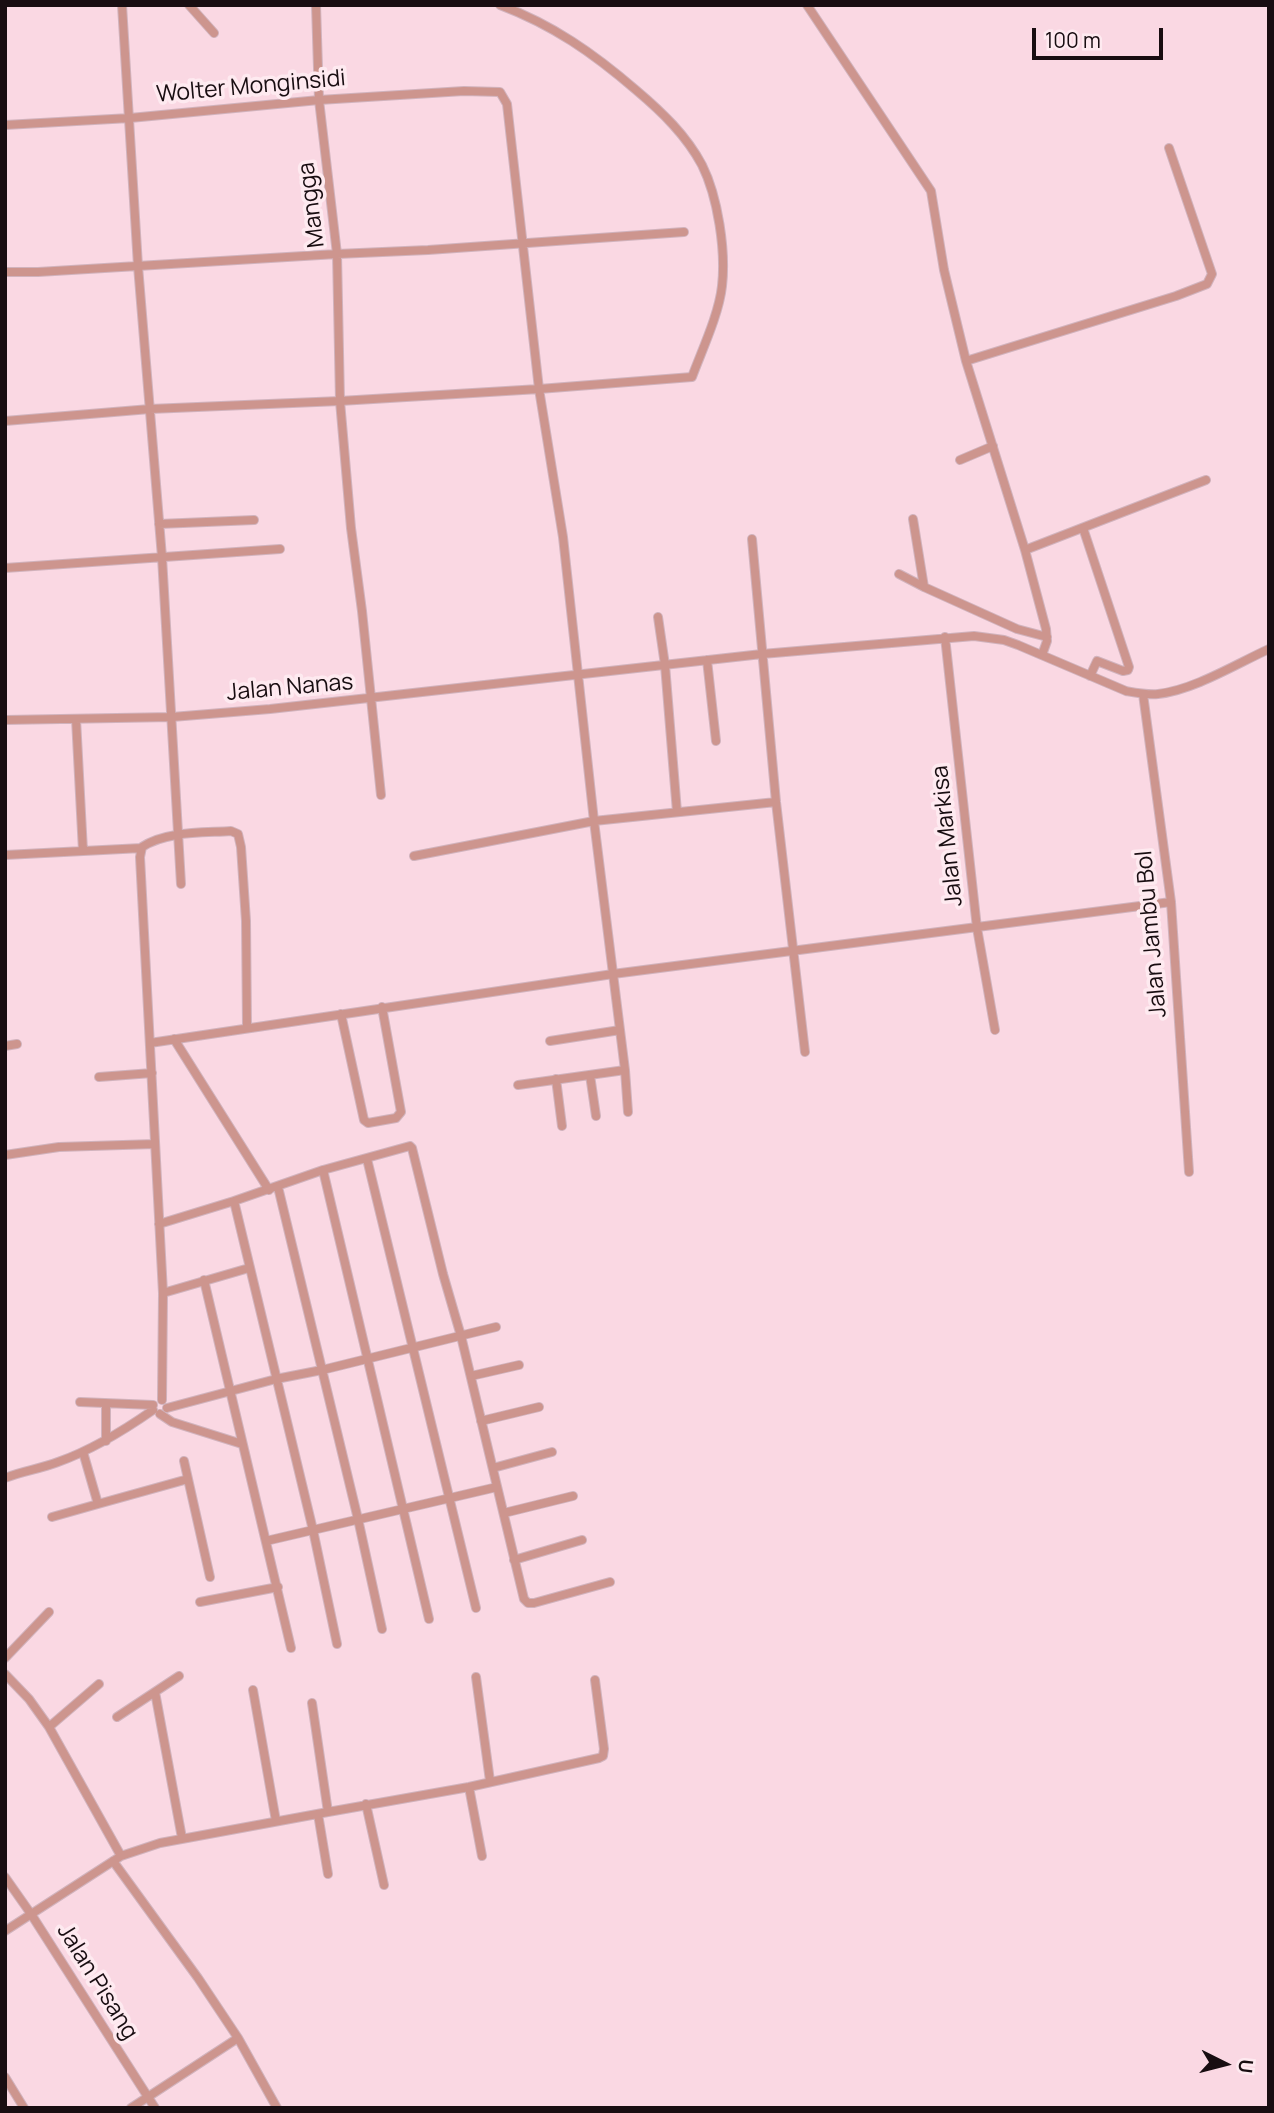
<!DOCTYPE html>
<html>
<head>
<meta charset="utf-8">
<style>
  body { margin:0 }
  #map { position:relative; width:1274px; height:2113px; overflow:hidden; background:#fad8e3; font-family:Manrope,sans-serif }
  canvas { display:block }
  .frame { position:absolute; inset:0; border:7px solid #180d11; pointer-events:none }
  .north { position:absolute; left:1190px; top:2029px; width:70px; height:70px; -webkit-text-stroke:5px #feeaf0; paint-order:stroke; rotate:96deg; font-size:19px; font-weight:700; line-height:28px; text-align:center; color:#180d11 }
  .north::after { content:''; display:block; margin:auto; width:24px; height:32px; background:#180d11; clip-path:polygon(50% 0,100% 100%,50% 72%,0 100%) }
  .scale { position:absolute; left:1032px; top:28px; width:131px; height:32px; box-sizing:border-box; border:4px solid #180d11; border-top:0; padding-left:9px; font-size:21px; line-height:24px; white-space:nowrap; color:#180d11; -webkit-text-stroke:5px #feeaf0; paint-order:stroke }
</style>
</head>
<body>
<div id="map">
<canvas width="1274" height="2113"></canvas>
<div class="frame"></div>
<div class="north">U</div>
<div class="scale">100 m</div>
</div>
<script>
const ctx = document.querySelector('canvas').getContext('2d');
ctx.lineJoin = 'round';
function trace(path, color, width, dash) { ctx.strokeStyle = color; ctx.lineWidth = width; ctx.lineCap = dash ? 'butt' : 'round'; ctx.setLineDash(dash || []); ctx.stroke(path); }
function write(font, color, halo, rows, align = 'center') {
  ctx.font = font + ' Manrope,sans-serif'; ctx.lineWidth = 7; ctx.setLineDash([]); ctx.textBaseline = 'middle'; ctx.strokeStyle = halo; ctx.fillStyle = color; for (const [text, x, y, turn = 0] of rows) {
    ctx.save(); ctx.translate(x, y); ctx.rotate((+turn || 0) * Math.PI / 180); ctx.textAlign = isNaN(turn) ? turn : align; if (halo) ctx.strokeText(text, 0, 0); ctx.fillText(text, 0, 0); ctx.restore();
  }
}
const minor = new Path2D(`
  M122,5L138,266L162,557L181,884
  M189,5L214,33
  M316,5L319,100L337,254L340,401L351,528L362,611L381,795
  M807,5L931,191L944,270L966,361L1025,550L1046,629L1047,641L1042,655
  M5,125L130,118L319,100L464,91L500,92L507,104L539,389L563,537L594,821L625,1070L628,1112
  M5,272H38L337,254L428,250L684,232
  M966,361L1176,296L1207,284L1212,274L1169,148
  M5,421L150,409L340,401L539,389L692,377C702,350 719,314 722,286C726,251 718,197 702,165C686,135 662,112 636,90C593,53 553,25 500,5
  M960,460L993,446
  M913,519L924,587L1017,629L1047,637
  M159,524L254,520
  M1083,528L1129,667L1128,670L1123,671L1097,661L1090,676
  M752,539L776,802L805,1052
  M1025,550L1206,480
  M5,568L280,549
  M899,574L924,587
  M658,617L665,665L677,812
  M945,637L977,928L995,1030
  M707,660L716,741
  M1143,694L1171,902L1189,1172
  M76,719L83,851
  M5,720L172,717L270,709L762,654L974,636L1004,640L1018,645L1126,691C1137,693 1147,695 1158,694C1194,690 1236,664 1269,649
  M5,855L142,848
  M414,856L594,821L776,802
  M341,1014L364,1120L368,1123L396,1118L401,1112L382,1007
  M174,1039L269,1190
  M550,1041L620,1030
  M150,1043L613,974L1171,902
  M5,1046L17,1044
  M590,1075L596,1116
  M99,1077L152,1073
  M556,1079L562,1126
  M518,1085L625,1070
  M5,1155L59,1147L155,1144
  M367,1159L476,1608
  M323,1170L429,1619
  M278,1187L358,1519L382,1629
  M159,1224L234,1201
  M204,1280L291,1648
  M163,1293L249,1268
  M471,1376L519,1365
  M162,1400L163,1293L140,857L142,847C166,831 203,833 231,831L238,834L241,847L246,921L247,1028
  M80,1402L153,1405
  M167,1408L276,1379L322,1370L496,1327
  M160,1414L172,1422L242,1444
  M481,1421L539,1407
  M106,1441V1404
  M184,1461L210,1577
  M493,1468L552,1452
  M5,1478C22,1471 40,1469 58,1462C92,1450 123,1431 153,1410
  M98,1504L188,1479
  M504,1513L573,1496
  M52,1517L98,1504L83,1452
  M266,1541L497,1487
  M514,1560L582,1540
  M200,1602L278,1587
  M337,1644L313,1530L234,1201L323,1170L410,1146L412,1148L443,1274L461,1336L524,1599L528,1603H534L610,1582
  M5,1658L49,1612
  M5,1674L29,1699L49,1727L121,1856
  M476,1677L490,1781
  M253,1690L276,1821
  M155,1692L182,1838
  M117,1717L179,1676
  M49,1727L99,1684
  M469,1787L482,1856
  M366,1804L384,1885
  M328,1812L469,1787L599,1758L603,1756L604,1749L595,1680
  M318,1814L328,1874
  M113,1861L198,1978L238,2038L277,2108
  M5,1877L31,1914L155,2108
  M5,1931L121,1856L160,1843L328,1812L312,1703
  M5,2077L24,2108
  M131,2108L238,2038`);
const streetNames = [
  ["Wolter Monginsidi",251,87,-5],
  ["Mangga",312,205,-97],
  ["Jalan Nanas",290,688,-5],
  ["Jalan Markisa",948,836,-96],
  ["Jalan Jambu Bol",1152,934,-95],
  ["Jalan Pisang",97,1982,58]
];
trace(minor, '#d1b3bd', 10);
trace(minor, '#cd958e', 8);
write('23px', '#180d11', '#feeaf0', streetNames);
</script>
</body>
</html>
